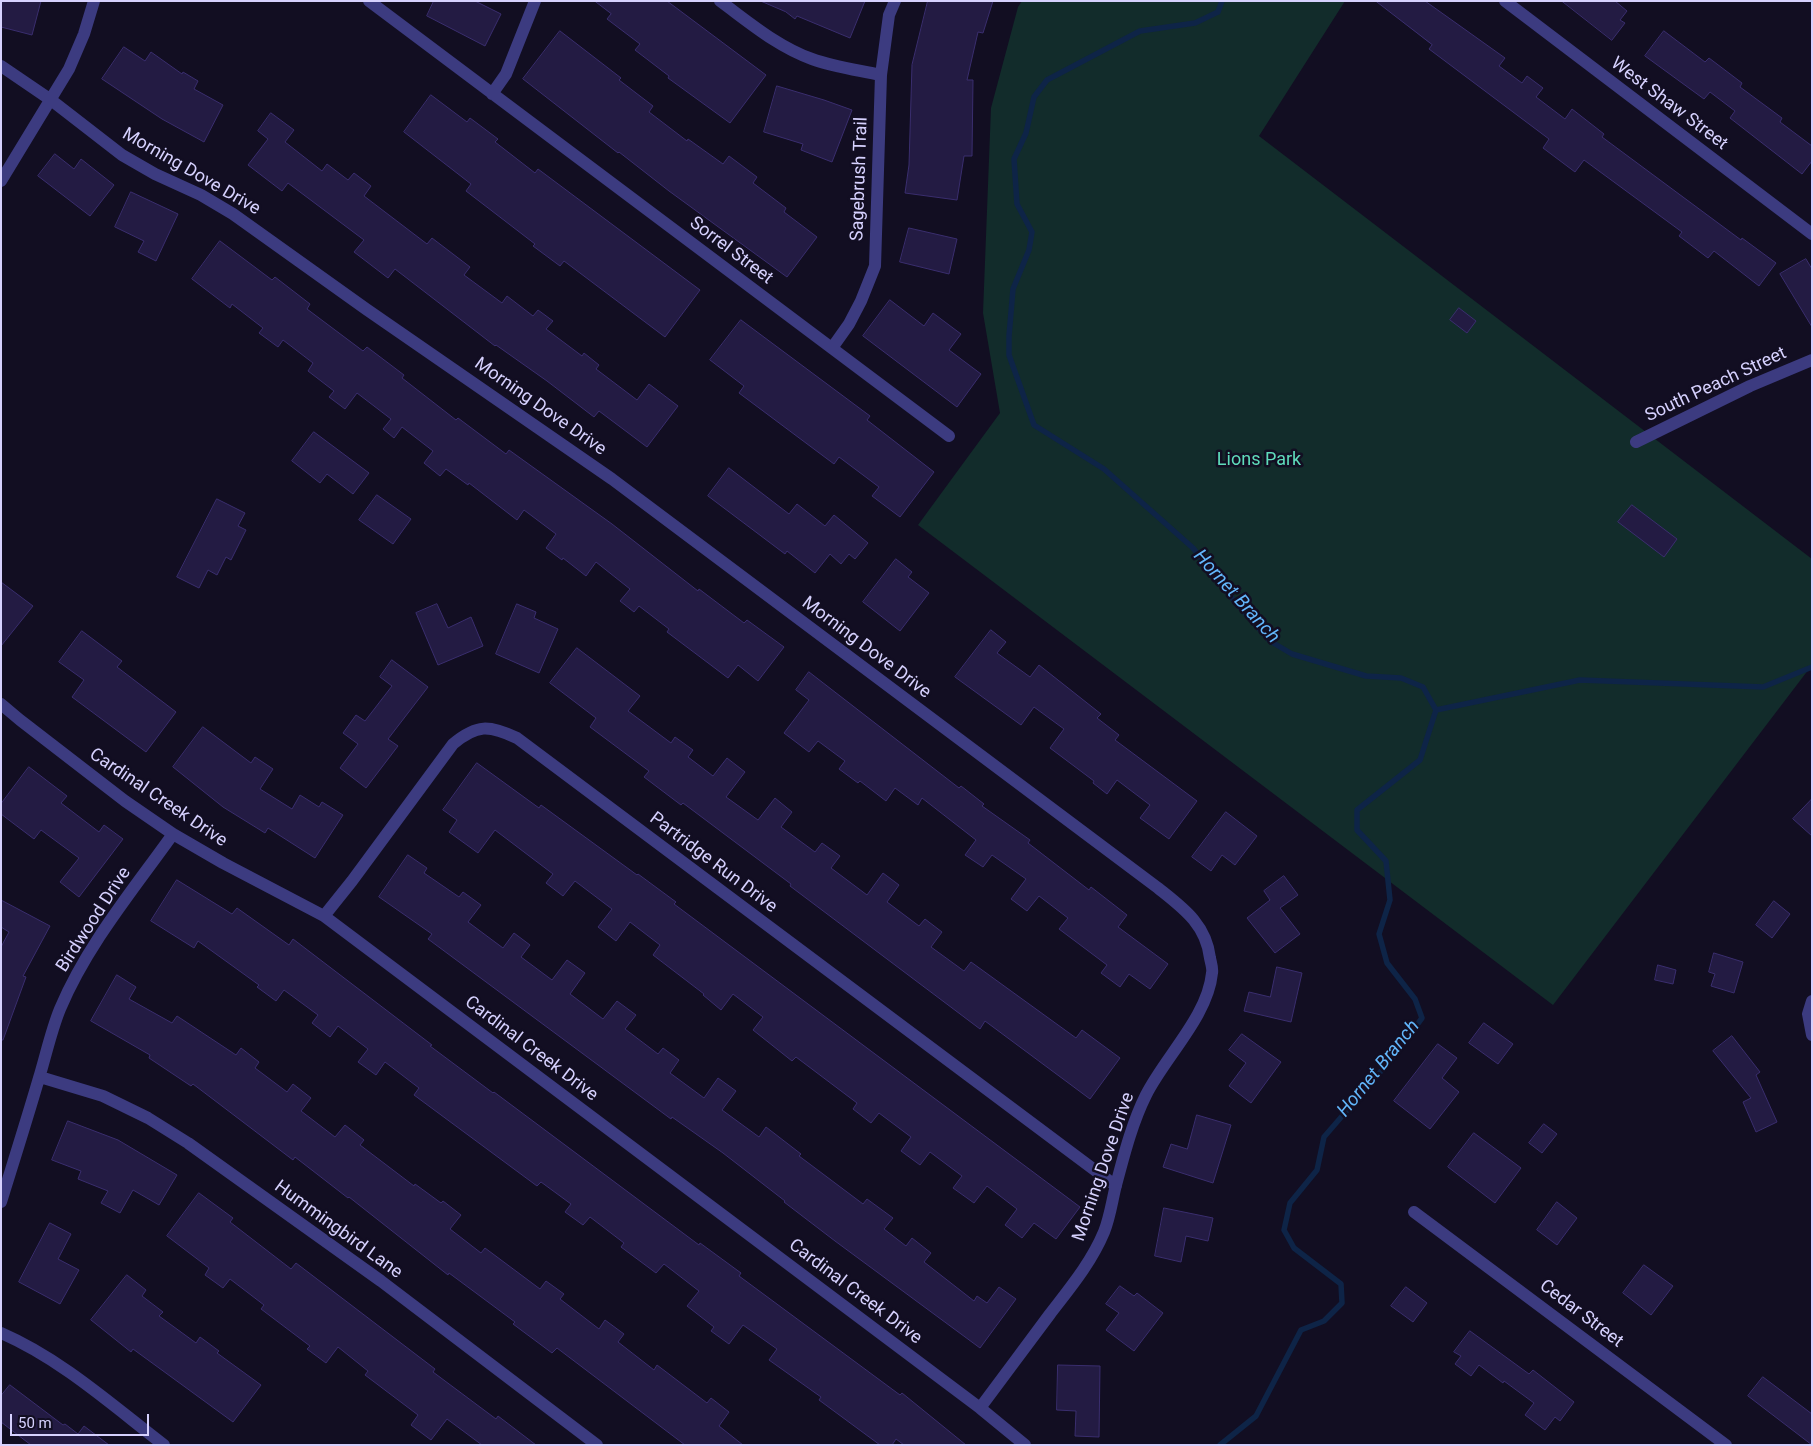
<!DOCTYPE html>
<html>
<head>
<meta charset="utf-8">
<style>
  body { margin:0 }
  #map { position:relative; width:1813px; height:1446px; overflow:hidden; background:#120e22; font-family:Roboto,sans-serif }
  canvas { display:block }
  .frame { position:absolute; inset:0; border:2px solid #d6d1fe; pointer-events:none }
  .scale { position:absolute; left:10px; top:1414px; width:139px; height:22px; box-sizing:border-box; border:2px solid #d6d1fe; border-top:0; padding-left:6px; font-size:15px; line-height:18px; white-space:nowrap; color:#d6d1fe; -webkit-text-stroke:4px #120e22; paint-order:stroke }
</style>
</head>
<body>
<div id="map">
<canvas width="1813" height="1446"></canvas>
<div class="frame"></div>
<div class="scale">50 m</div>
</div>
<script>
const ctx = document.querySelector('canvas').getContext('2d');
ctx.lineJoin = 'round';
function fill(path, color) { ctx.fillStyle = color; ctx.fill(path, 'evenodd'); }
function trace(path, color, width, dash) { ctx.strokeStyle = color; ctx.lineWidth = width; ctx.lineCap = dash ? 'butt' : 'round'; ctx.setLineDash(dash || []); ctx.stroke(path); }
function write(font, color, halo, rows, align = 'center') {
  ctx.font = font + ' Roboto,sans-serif'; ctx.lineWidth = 5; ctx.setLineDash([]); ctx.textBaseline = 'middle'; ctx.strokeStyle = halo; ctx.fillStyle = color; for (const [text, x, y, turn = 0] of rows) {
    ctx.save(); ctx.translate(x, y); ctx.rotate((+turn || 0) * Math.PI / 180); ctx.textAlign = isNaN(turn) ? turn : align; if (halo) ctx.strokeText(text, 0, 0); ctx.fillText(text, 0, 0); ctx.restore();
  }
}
const green = new Path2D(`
  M1022,1H1345L1259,136L1812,559V665L1553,1005L918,525L1000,413L983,313L991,108L1018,7Z`);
const stream = new Path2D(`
  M1436,710L1580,680L1763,687L1812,667
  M1220,1445L1256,1416L1301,1330L1324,1321L1342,1303L1341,1284L1294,1248L1284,1230L1290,1203L1317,1170L1324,1137L1394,1056L1422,1018L1415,999L1387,963L1379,934L1390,900L1386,861L1357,830V810L1420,760L1436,710L1423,687L1401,678L1366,676L1292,654L1270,641L1232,598L1193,548L1104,469L1034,425L1009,355V336L1013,289L1029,250L1032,232L1017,204L1014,159L1026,133L1034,97L1047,80L1140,31L1195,23L1218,12L1222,1`);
const building = new Path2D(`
  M1,1H41L32,35L1,27Z
  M434,1H475L501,14L485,46L427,16Z
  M595,1H667L766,75L730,123L668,78L669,76L635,50L640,44L607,19L611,14Z
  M761,1H865L850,38L797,16L795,19L786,12Z
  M928,1H993L983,33L978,32L967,80H973L972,156H964L957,200L905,193L909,165L912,65Z
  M1376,1H1425L1505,58L1499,66L1522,83L1527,76L1543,88L1536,97L1565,119L1572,109L1604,134L1602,137L1741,240L1742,238L1776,263L1759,286L1714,251L1708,258L1679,236L1682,232L1584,160L1575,172L1543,148L1549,139L1429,49L1432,45Z
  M1562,1H1615L1627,11L1620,20L1625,23L1612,40Z
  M560,31L621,78L619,80L653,106L649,112L687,141L688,139L723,164L729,156L757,177L753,183L786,208L784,212L817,237L787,277L669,191L619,152L618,153L523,79Z
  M1664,31L1705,62L1709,58L1742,83L1740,87L1782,118L1780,122L1812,146V161L1802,174L1730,118L1735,111L1710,92L1704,99L1645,56Z
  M124,47L145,61L151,52L182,74L183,72L198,81L194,89L223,105L204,142L162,119L102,79Z
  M777,86L824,100L852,110L832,162L801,150L803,144L764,132Z
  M431,95L467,122L470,118L498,139L495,142L535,173L538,169L700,290L665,337L564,261L560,266L533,246L535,244L466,191L471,184L404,132Z
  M271,113L294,130L285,142L322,171L327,164L348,180L354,173L371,186L364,196L427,244L432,238L470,267L464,275L502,303L507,296L533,316L538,310L553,321L546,329L582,356L584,353L599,365L596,369L637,400L649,384L678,406L647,447L599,411L594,417L547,381L496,345L495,346L395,269L388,278L354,252L364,240L288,183L282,191L248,165L268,139L258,131Z
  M55,154L74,169L81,159L114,185L90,216L38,176Z
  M131,192L178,214L156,261L138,252L144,241L115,227Z
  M909,228L957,239L949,274L900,262Z
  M220,241L272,280L275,277L310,304L307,309L363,351L367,347L404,375L402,378L456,420L458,418L506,454L509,450L612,524L698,591L699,589L744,623L747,620L784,647L758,681L738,665L728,678L667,632L669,629L639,606L634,612L620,601L630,589L596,562L586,576L563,558L562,560L546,548L556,534L524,510L517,520L469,483L468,485L446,469L440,476L424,463L433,451L402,427L394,438L383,429L391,419L357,393L345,409L329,397L334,391L308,371L313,363L283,340L278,347L259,333L263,328L232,304L230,308L192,279Z
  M1806,259L1812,269V327L1780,274Z
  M890,300L924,326L933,313L961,334L949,350L981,374L957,407L863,336Z
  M1459,308L1476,321L1467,333L1450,320Z
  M741,320L870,416L867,420L934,472L900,517L872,496L879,487L839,457L834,464L739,393L744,386L710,360Z
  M314,432L369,473L353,494L327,474L320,483L292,461Z
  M729,468L789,514L797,504L825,526L834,515L868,543L855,559L849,554L841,564L830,554L815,573L787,551L785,554L708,496Z
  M377,495L411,519L393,544L359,520Z
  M217,499L245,513L238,526L246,530L231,560L226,557L217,575L208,570L199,588L177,577Z
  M1632,505L1677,539L1664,557L1618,522Z
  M896,559L912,572L908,577L929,593L900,631L863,602Z
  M1,582L33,606L1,646Z
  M437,604L448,628L471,617L483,646L438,665L416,613Z
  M517,604L536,612L534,618L558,629L539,673L496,654Z
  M991,630L1006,642L997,653L1030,677L1039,665L1101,714L1097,718L1119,735L1115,740L1197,801L1169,839L1140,818L1150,805L1117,780L1107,794L1093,783L1094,781L1050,748L1064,729L1034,707L1021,725L955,677Z
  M82,631L122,661L117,667L176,712L146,752L72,697L84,680L59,662Z
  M577,648L640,696L628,711L671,743L675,737L693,750L688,757L713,776L727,758L745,772L726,797L758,820L775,798L792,812L781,827L815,852L822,843L840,856L831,868L867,895L883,873L899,885L887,902L919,926L925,919L942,932L931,947L964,971L971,962L1076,1038L1082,1030L1120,1058L1090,1099L985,1021L980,1029L790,886L791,884L683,803L681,805L644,777L649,771L590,727L596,718L550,683Z
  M392,660L428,687L388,739L398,746L366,788L340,768L358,744L343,733L356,715L365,721L392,686L380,677Z
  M809,672L959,788L961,786L984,804L982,806L1030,840L1028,843L1089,890L1091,887L1127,915L1118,927L1168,964L1150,989L1129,974L1120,987L1101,973L1107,965L1059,929L1068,918L1039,896L1027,911L1011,899L1026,879L992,855L983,867L965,855L976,840L922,798L918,805L895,788L886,801L860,781L858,783L839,769L845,761L818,741L809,752L784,733L809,700L796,690Z
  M203,727L251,763L255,757L273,769L260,789L292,809L300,795L319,807L322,802L343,815L315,858L268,828L265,833L223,807L173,767Z
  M477,763L539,808L541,805L637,875L638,874L676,902L674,904L1080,1207L1056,1239L1034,1223L1022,1238L1005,1225L1017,1209L987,1186L974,1203L953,1188L962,1176L930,1152L920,1165L901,1151L911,1137L879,1113L871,1123L853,1109L857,1103L796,1057L792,1061L753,1030L763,1017L733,994L721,1010L703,995L704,994L653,955L660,945L630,922L616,941L598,927L612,909L575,881L563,896L546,883L553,874L495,830L478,853L449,832L457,820L443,810Z
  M29,767L67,796L61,803L99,832L104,825L123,839L79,897L60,882L79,858L41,830L34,839L1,814V804Z
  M1812,799V836L1793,819Z
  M1226,812L1257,836L1235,865L1222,855L1211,871L1192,857Z
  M408,855L427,868L424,873L459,897L463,892L481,905L468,922L503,948L514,933L530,945L521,957L552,980L567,960L585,973L570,994L603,1019L617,1001L636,1015L625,1029L658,1054L663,1048L679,1060L670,1073L704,1098L718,1078L736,1091L722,1110L759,1137L766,1127L801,1154L799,1156L863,1204L867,1199L893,1218L884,1229L906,1246L912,1238L931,1253L924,1262L974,1301L977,1296L987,1303L999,1287L1016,1299L980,1348L835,1241L784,1202L785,1201L723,1153L672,1117L671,1119L428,939L432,934L379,897Z
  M1284,876L1298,895L1280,908L1300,934L1275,953L1247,918L1270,900L1264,891Z
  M177,880L232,914L237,908L289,945L293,939L432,1045L430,1046L493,1093L494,1092L699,1245L700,1243L741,1273L739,1276L900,1395L902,1393L966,1445H904L896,1439L892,1445H880L819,1400L821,1397L769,1360L777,1349L743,1325L729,1344L711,1331L714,1327L687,1306L699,1291L664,1264L656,1273L621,1247L624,1243L590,1217L583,1225L565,1212L571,1204L541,1182L537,1186L414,1095L419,1088L385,1062L376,1075L358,1062L368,1049L338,1026L330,1037L312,1023L318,1015L284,990L276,1001L257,987L259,985L198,941L194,948L151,921Z
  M1,900L50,926L23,976L26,977L3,1040H1V947L9,932L1,927Z
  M1774,901L1790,914L1772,938L1756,925Z
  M1714,953L1743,962L1734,993L1711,986L1715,974L1709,972Z
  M1658,965L1676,970L1673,984L1655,980Z
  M1277,967L1302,973L1291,1022L1244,1011L1249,992L1270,997Z
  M117,975L136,987L129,999L172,1023L177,1016L236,1055L241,1048L259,1062L255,1068L287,1092L293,1084L311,1098L301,1111L335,1137L345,1125L364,1140L360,1145L389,1167L414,1186L415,1184L441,1203L443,1201L461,1215L450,1229L481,1253L485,1248L540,1289L546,1281L564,1294L560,1299L599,1329L605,1320L624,1334L618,1342L654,1370L657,1365L707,1403L711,1398L729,1412L719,1426L743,1445H685L557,1348L552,1353L513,1324L515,1322L449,1273L448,1275L349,1197L348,1198L295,1157L293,1160L193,1084L191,1086L149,1058L150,1055L91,1021Z
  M1484,1023L1513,1044L1498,1064L1469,1043Z
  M1242,1034L1281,1062L1251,1103L1229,1086L1246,1063L1229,1050Z
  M1732,1036L1760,1072L1756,1075L1777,1122L1756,1132L1743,1102L1751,1098L1713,1051Z
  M1438,1044L1457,1058L1442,1078L1459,1092L1430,1129L1394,1101Z
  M1197,1115L1231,1125L1213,1183L1163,1167L1171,1144L1187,1149Z
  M68,1121L118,1140L177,1175L159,1205L133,1190L120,1213L101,1203L108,1191L78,1179L81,1171L52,1160Z
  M1544,1124L1557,1134L1542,1153L1529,1143Z
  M1474,1133L1521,1168L1495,1203L1448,1167Z
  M199,1193L233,1218L230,1222L291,1269L296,1263L435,1369L433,1372L496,1419L498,1416L536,1445H482L447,1419L431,1440L411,1425L418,1415L365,1375L368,1371L338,1347L326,1363L307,1349L310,1346L261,1309L264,1305L230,1279L223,1288L205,1275L209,1268L167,1236Z
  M1557,1202L1577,1218L1557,1245L1537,1230Z
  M1164,1208L1213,1218L1208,1241L1186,1236L1181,1262L1155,1256Z
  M50,1223L71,1234L58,1259L79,1270L60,1304L19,1282Z
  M1644,1265L1673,1286L1651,1315L1623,1293Z
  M127,1275L146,1290L142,1296L163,1312L159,1316L196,1343L200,1337L219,1351L217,1353L261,1385L233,1422L133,1349L131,1352L91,1320Z
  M1120,1286L1134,1296L1137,1293L1163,1313L1134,1351L1106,1330L1119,1313L1106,1304Z
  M1406,1287L1427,1303L1413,1322L1391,1306Z
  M1470,1331L1529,1374L1533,1370L1574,1402L1560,1421L1555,1417L1545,1430L1525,1415L1534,1403L1504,1381L1503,1383L1479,1365L1471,1376L1455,1364L1461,1356L1454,1352Z
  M1058,1365L1100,1366L1099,1437L1075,1436L1076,1411L1057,1410Z
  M1763,1377L1812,1414V1445L1748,1396Z
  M10,1385L63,1425L65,1424L78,1434L84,1426L109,1445H31L1,1422V1396Z`);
const minor = new Path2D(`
  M369,1L949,436
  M720,1C750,23 778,47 812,59C834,67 858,70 881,75
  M1505,1L1812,234
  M1,66L51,100L122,155L155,174L201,195L233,214L366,309L612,479L1158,888C1183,908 1206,924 1210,958C1211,963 1213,969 1212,973C1208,1016 1165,1057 1146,1095C1132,1123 1124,1155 1116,1185C1112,1201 1110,1217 1104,1232C1091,1263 1070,1288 1050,1314C1027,1345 1003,1377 980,1408
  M492,94L506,74L535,1
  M1,181L69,69L84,34L94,1
  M832,348L849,324L861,301L875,266L881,75L889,15L895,1
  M1636,442L1750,386L1812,360
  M1,704L20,720L125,801L173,834L223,863L324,916L980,1408L1025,1445
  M324,916L352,881L453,744C477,724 489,725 517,738L1116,1186
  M1812,1001L1808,1014L1812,1035
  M40,1077L103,1096L148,1118L188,1143L381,1281L597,1445
  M1,1202C14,1160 27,1119 39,1078C46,1055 51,1031 60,1009C87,945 133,890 173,834
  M1414,1212L1726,1445
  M1,1333C61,1359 112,1405 164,1445`);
const streetNames = [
  ["West Shaw Street",1669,104,37],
  ["Morning Dove Drive",191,172,30],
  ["Sagebrush Trail",860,179,-88],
  ["Sorrel Street",731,251,37],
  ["South Peach Street",1716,385,-25],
  ["Morning Dove Drive",540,407,35],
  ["Morning Dove Drive",866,648,37],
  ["Cardinal Creek Drive",158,798,34],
  ["Partridge Run Drive",713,863,37],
  ["Birdwood Drive",94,920,-57],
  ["Cardinal Creek Drive",531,1049,37],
  ["Morning Dove Drive",1104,1167,-71],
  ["Hummingbird Lane",338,1230,36],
  ["Cardinal Creek Drive",855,1292,37],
  ["Cedar Street",1581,1314,37]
];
const parkNames = [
  ["Lions Park",1259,460]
];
const waterNames = [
  ["Hornet Branch",1236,597,48],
  ["Hornet Branch",1379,1069,-51]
];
fill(green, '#122c2b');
trace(stream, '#0e2447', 5.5);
fill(building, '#231b43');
trace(building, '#3a2e6e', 1);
trace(minor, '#3c3b80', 12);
write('18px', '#d6d1fe', '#120e22', streetNames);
write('18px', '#5fdcbb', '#120e22', parkNames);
write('italic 19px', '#62b6fb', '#120e22', waterNames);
</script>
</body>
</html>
